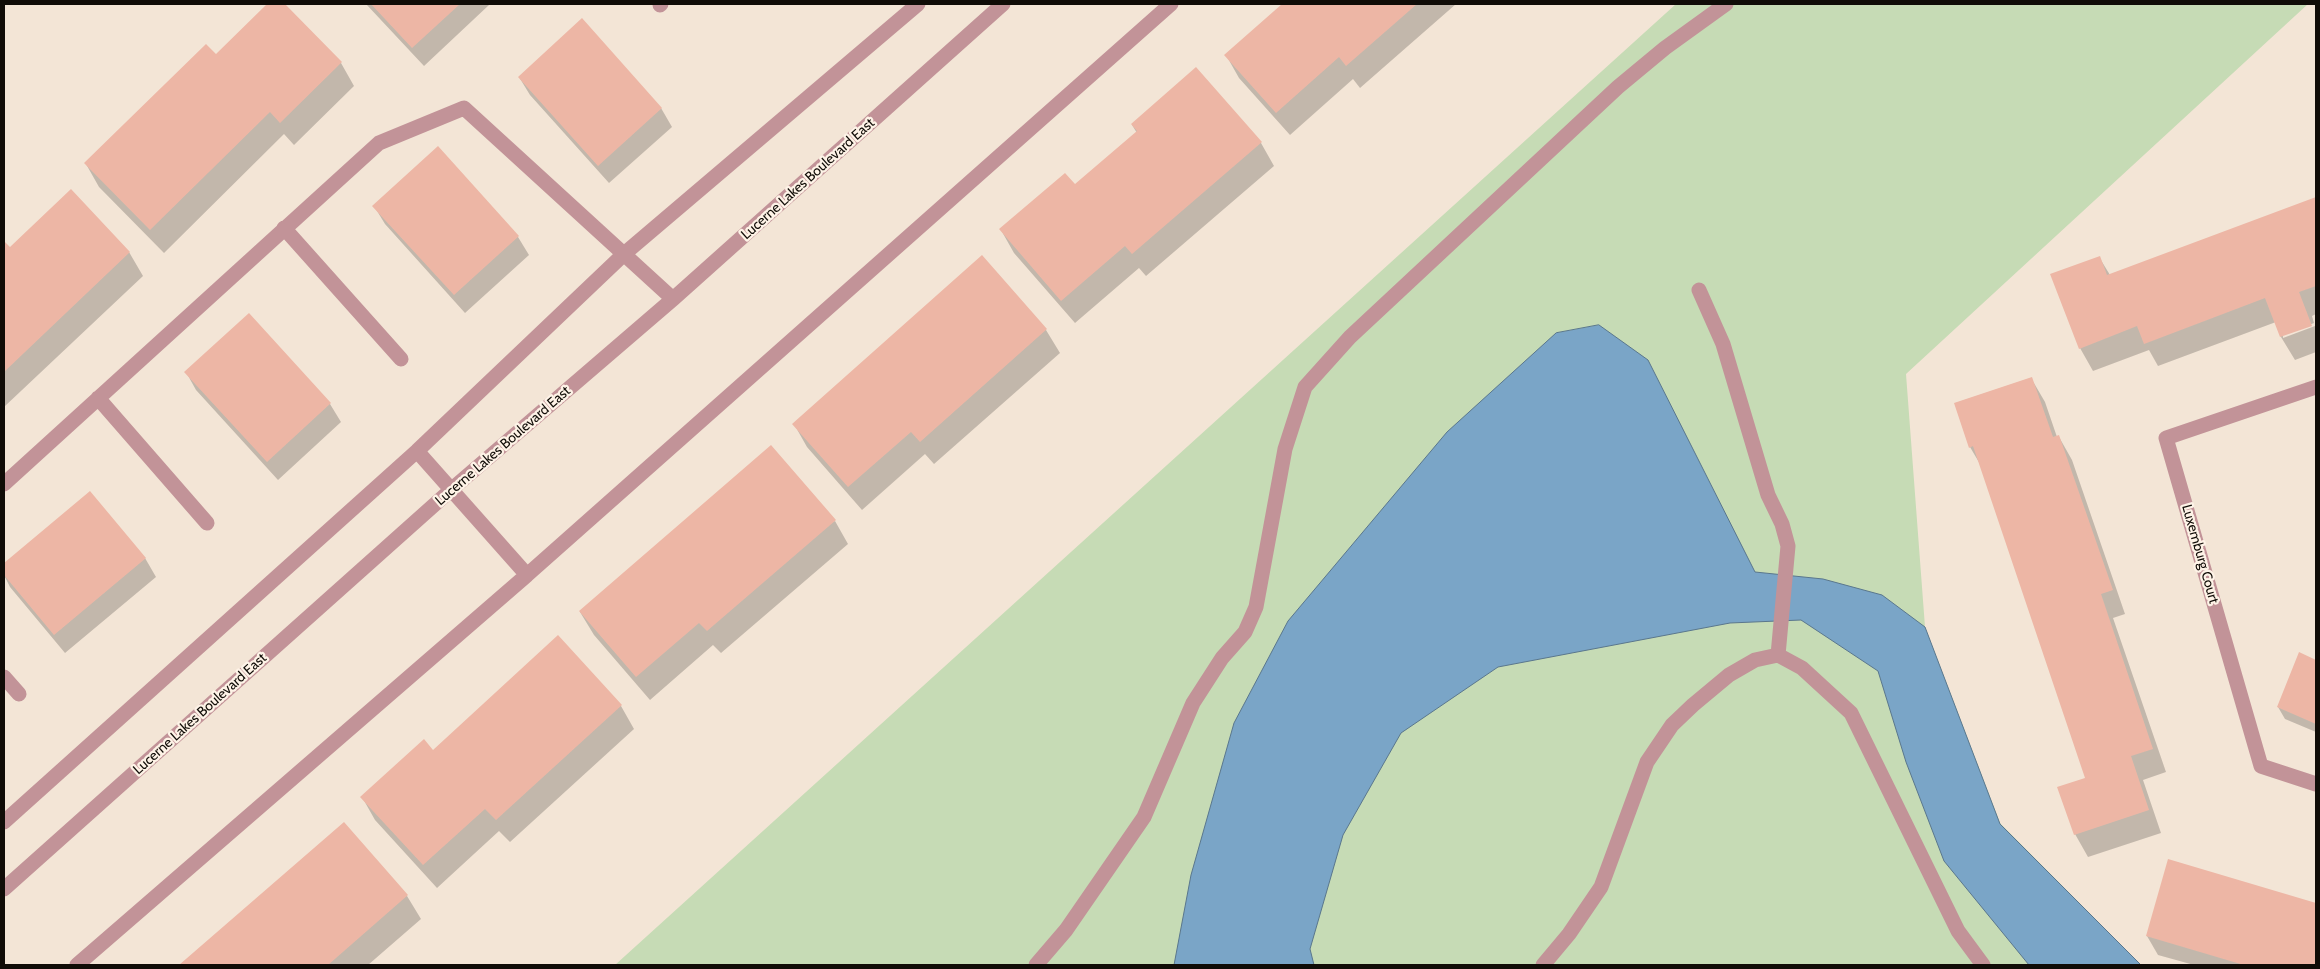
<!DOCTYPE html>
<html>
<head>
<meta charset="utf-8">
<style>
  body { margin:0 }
  #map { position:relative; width:2320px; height:969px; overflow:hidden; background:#f3e5d6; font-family:Cabin,sans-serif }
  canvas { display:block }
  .frame { position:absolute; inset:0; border:5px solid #100c07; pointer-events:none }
</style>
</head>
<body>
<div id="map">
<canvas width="2320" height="969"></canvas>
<div class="frame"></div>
</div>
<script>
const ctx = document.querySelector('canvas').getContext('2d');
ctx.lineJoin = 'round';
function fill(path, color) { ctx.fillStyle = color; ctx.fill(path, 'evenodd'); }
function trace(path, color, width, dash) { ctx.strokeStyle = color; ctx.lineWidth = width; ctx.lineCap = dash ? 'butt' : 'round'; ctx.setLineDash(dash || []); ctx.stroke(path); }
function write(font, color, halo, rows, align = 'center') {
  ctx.font = font + ' Cabin,sans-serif'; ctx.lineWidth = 4.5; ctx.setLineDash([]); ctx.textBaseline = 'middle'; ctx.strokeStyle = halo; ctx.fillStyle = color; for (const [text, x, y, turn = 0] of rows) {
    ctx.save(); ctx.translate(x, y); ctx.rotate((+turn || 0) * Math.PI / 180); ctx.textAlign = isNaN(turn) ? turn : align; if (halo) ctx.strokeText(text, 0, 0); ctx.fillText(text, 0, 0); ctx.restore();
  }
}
const green = new Path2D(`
  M1676,4H2308L1906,374L1925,627L2000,823L2141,965H615Z`);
const water = new Path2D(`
  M1599,325L1648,360L1755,572L1823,579L1882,595L1925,627L2000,824L2141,965H2029L1944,861L1906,762L1878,671L1801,620L1730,623L1498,667L1401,733L1343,835L1310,949L1314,965H1174L1191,875L1234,723L1288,621L1447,432L1556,333Z`);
const shadow = new Path2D(`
  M269,4H283L341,63L354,86L294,145L284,134L164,253L99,187L86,164L216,55Z
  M366,4H489V5L424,66Z
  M1284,4H1294L1297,7L1301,4H1456L1360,88L1353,79L1290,135L1239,78L1226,55Z
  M519,77L661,108L672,127L609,183L530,95Z
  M1132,125L1261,143L1274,166L1146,276L1139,268L1075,323L1014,253L1001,230L1075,186L1137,133Z
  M438,148L518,237L529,255L465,313L385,224L374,206Z
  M2316,198V314L2312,316L2314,323L2283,335V338L2315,326L2316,352L2295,360L2281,337L2276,322L2158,366L2149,350L2093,371L2080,348L2099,257L2110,275Z
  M4,243L10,249L129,252L143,276L4,407Z
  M982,257L1046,330L1060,353L934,464L925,454L862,510L807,447L794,424Z
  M249,315L330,404L341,422L278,480L196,390L186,372Z
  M2031,378L2045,402L2057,437H2059L2072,460L2125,614L2113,618L2166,772L2143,780L2161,833L2088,857L2075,834L2087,778L1980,464L1970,447L1956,403Z
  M90,492L145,558L156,577L65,653L10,587L4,575V565Z
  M835,521L848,544L721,653L713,645L650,700L594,635L580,612Z
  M558,637L621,706L634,729L510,842L499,831L437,888L375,820L362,797L433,752Z
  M2300,654L2316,661V732L2285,719L2278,707Z
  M344,824L407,896L421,919L368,965H181Z
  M2169,860L2316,904V965H2194L2158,955L2147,936Z`);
const building = new Path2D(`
  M267,4H285L342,62L280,123L270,112L150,230L84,163L206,44L216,54Z
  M371,4H460L412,48Z
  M1282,4L1297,5L1417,4L1346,66L1339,57L1276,113L1224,55Z
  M582,18L662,108L598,166L518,77Z
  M1196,67L1262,142L1132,254L1125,246L1061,301L999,229L1065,173L1075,184L1137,131L1131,124Z
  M438,146L519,236L454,295L372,206Z
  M71,189L130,252L4,372V241L10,247Z
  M2316,197V286L2299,292L2312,326L2280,337L2265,298L2144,344L2137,326L2079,349L2050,274L2100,256L2107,275Z
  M982,255L1047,329L920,442L911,432L848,487L792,424Z
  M249,313L331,403L267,462L184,372Z
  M2032,377L2053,437L2059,435L2113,590L2101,594L2153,749L2131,756L2149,810L2074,835L2057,787L2085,778L1973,446L1969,448L1954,403Z
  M771,445L836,520L707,631L699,623L636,677L579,611Z
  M90,491L146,558L54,635L4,575V563Z
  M558,635L622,705L496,820L485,809L423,865L360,797L424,739L433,750Z
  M2299,652L2316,660V724L2277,707Z
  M344,822L408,895L328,965H179Z
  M2168,859L2316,903V965H2244L2146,936Z`);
const minor = new Path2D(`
  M660,5L661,4
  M284,228L401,359
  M1699,290L1723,344L1768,495L1782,524L1788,546L1778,655
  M2316,387L2166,438L2261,766L2316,784
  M98,398L207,523
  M417,451L527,575L1171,4
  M4,484L379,143L464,108L673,299
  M4,677L19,694
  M4,822L417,451L624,254L918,4
  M4,889L452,489L673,299L1003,4
  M77,965L527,575
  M1036,965L1066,930L1144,817L1193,703L1222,658L1245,632L1256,607L1285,449L1305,387L1350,337L1618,87L1665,48L1726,4
  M1543,965L1569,934L1601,887L1647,762L1672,725L1693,705L1729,675L1755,660L1778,655L1802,668L1851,713L1958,931L1983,965`);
const streetNames = [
  ["Lucerne Lakes Boulevard East",808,179,-42],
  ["Lucerne Lakes Boulevard East",503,446,-41],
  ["Luxemburg Court",2200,554,74],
  ["Lucerne Lakes Boulevard East",200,714,-42]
];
fill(green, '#c6dbb5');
fill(water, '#7aa5c7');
trace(water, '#5a778d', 1);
fill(shadow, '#0003');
fill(building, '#edb6a5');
trace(minor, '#c29398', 15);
write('14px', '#100c07', '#fef3e7', streetNames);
</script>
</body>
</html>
